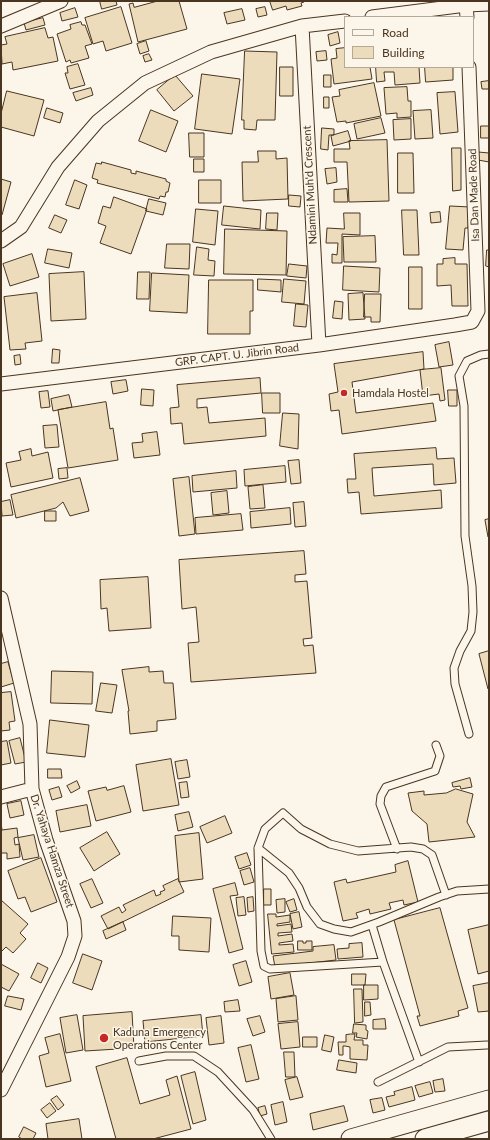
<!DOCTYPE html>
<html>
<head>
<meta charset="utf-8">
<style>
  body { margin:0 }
  #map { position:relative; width:490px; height:1140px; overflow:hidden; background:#fbf6e9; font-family:Lato,sans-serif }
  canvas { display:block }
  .frame { position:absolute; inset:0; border:2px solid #4a3520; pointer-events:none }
  .legend { position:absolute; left:344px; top:16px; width:130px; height:52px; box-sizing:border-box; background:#fbf6e9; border:1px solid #b4a999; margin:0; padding:5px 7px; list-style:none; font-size:12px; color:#4a3520 }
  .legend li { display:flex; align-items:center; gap:8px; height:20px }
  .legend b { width:20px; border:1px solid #b4a999 }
</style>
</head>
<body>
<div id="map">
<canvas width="490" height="1140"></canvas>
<div class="frame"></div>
<ul class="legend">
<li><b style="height:5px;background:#fbf6e9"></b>Road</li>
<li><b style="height:11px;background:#ecdcbc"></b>Building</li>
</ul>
</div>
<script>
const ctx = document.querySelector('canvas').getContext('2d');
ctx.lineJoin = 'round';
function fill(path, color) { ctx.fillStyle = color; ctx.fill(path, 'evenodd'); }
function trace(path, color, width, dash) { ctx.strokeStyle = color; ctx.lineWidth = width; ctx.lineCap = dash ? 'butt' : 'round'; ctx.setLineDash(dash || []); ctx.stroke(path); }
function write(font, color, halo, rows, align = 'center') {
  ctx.font = font + ' Lato,sans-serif'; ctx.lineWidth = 3; ctx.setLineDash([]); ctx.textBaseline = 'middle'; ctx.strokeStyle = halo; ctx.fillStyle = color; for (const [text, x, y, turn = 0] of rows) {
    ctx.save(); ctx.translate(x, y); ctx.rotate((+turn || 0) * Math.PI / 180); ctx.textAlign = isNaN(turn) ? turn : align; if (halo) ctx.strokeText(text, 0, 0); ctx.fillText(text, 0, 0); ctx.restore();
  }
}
const building = new Path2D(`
  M100,1H116L117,5L102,9Z
  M158,1H179L187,29L138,42L129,4L133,3L134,7Z
  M270,1H304V2L301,3L302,6L287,10L286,6L273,10Z
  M121,7L132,43L106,51L103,41L93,44L85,18Z
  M265,7L267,15L258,17L256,9Z
  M75,8L78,17L62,21L60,13Z
  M242,9L245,20L227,24L224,13Z
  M43,18L45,25L26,30L24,23Z
  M81,22L82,25H85L92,44L85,46L89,58L71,63L70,60L66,62L57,34L71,29L70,25Z
  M45,28L48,38L53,37L58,61L13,70L12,62L2,64L1,45L7,44L5,37Z
  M338,32L340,43L330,46L328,35Z
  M146,41L149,51L140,54L137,44Z
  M345,48V67H370L372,79L334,84L331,59L337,58L336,49Z
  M245,51L277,52L275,120H257L256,130L244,129V120H242Z
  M326,51L327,60L317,61L316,52Z
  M149,54L152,60L145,62L143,56Z
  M78,64L85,85L70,89L65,73H68L67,67Z
  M280,67H293V96H280Z
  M376,67H419L420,83L395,85L394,72H384L385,81L377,82Z
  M425,67H453V80L426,82Z
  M202,74L240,79L232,134L195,129Z
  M175,75L193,96L174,111L157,90Z
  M324,75H331V87H324Z
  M489,81V89H482L481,82Z
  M374,83L381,116L346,123V121L337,122L332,97L340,96L339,90Z
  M407,87L408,101H411V117L397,118V113L386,114L384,88Z
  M91,88L93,95L76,101L73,93Z
  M7,91L44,100L34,136L1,127V114Z
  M455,92L458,132L440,134L437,93Z
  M324,97H329V108H324Z
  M47,108L63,113L60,123L44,118Z
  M151,110L178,121L166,152L139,141Z
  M431,110L433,138L415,139L413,111Z
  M381,118L385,133L357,139L354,124Z
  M411,119V139L394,140L393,120Z
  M481,126H489V138H481Z
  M322,128L334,129V135H329L328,150L321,149Z
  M348,131L351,141L333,146L331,136Z
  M189,133H204V157H190Z
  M387,140L389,201L349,202L347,162H334V149H350L349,141Z
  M452,148H461V190L453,191Z
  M258,151H276V159L287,158L288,199L243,201L242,162H258Z
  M478,152L489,153V162L478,160Z
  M398,153H413L414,193H398Z
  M194,159H204V172H194Z
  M102,162L131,170V173L136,174V171L166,179V181L170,183L168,192H166L165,197L160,196L159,199L97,183L98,180L92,178L96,163L101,164Z
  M336,168L337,182L327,184L325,169Z
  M1,179L11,182L2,215H1Z
  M75,180L87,185L79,209L66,205Z
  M199,180H221V203H199Z
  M347,189L348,202H334V190Z
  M289,195L301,196L300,207L289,206Z
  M114,197L147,209L131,254L100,243L106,226L98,223L103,206L110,208Z
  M149,199L166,203L163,215L146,211Z
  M224,206L261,210L260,229L222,225Z
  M450,206L470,207L468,228H465L463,250L446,249Z
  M196,209L218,211L215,245L193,242Z
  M402,210H417L419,255H404Z
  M440,212L441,222L431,223L430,213Z
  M267,213H278L277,230L266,229Z
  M344,213H360V235L342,234V263H332V254L337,255L338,243H326L327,228L344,229Z
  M55,215L67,220L61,233L49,228Z
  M225,229L287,231L286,275L224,274Z
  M375,236L376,262H344L343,237Z
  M167,244H190L189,269L165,268Z
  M197,247L209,249L208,260L215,261L214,276L194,275Z
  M48,249L72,253L69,268L45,263Z
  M487,250H489V267L486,266Z
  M32,254L39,277L10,286L3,264Z
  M455,258V264H467L468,306H452L451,285L437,286V264H443V259Z
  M289,264L307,266L306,278L287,276Z
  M344,266L380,268L379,292L343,290Z
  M409,267H422V309H409Z
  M84,272L86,319L51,321L49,274Z
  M138,272H150L149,299H137Z
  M152,273L189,275L187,313L150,311Z
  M258,279L281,280V292L258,290Z
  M284,279L306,281L304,304L282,302Z
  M209,280H253V311H250V334H208Z
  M37,293L42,341L25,343L26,349L10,350L4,297Z
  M363,293L365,319L349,320L348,294Z
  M365,294H381L380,322H371V317H364Z
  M335,301L343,302L342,319L333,318Z
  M296,304L308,305L306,327L294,326Z
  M449,342L453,365L439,367L435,345Z
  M53,349L60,350L59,363H52Z
  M423,352L424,369L352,382L356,413L433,403L436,421L342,434L339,410L331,411L329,394L338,392L334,364Z
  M20,355L21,364L15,365L14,356Z
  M441,368L445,400L440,401L439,394L423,396L420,370Z
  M260,378L261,393L197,399V408L207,407L209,423L265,418L266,436L184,444L182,423L171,424L170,408L179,407L177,385Z
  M126,380L128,391L113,394L111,382Z
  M142,389L154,390L153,406L141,405Z
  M448,390H457V406H449Z
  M48,391L50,407L41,408L39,392Z
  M262,393H280V413H263Z
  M69,395L72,407L53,411L51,399Z
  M106,402L110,429L113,428L118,460L68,468L58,410Z
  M283,413L299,414L298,449L280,446Z
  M57,425L59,447L45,448L43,426Z
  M157,432L160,455L134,458L132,443L143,442L142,434Z
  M436,448L437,459L454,458L456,483L434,485L433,464L372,468L373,483L374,496L441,490L442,508L361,514L359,492L348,493L347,479H356L354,454Z
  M31,449L32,456L48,452L53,478L11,487L6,463L21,460L19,452Z
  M299,460L301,483L291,484L288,461Z
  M285,466L286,482L245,486L244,470Z
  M67,468L68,478L59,479L58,469Z
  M236,471L237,488L193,492L192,476Z
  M189,477L195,534L179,536L173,479Z
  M80,478L89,511L70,516L63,502L56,508L16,518L11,495Z
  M263,485L265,508L250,509L248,487Z
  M227,491L229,513L213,515L211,493Z
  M10,500L13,515L2,516L1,502Z
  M304,502L306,526L295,527L293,503Z
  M290,508L291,524L251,528L250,512Z
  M45,511H56V521H45Z
  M241,514L243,530L196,534L195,518Z
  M489,519V537H488L485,520Z
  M304,551L306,574L295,575V582L307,581L312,638L303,639L304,646L313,645L316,673L191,682L188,643L199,642L196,607L182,609L179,560Z
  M148,577L151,628L109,631L107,608L101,609L100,580Z
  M489,651V689H488L479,654Z
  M8,662L14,683L1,687V664Z
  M149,667V672L163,671L164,683H173L176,719L157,721V731L130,734L128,711H129L122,670Z
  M52,671L93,672L92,704L51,703Z
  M101,683L117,685L112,713L96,711Z
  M11,692L15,721L9,722L10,730L1,731V693Z
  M50,720L89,725L85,757L47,753Z
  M20,738L26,762L15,764L9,741Z
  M7,741L11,763L1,765V742Z
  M171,759L179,805L143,811L136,765Z
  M187,760L190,777L178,779L175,762Z
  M48,769H61L62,778H48Z
  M470,778L472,787L461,789L460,786L453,787L452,783Z
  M77,781L80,788L71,793L67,786Z
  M187,782L189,797L181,798L179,783Z
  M124,786L131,812L96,821L88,791L106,787L107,790Z
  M59,787L62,797L52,800L49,790Z
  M456,789L473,794L467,822L475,837L429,842L427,824L412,811L408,793L424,791V795L446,793Z
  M21,801L24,815L10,818L7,804Z
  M87,805L91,826L60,832L56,811Z
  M189,812L193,827L178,831L175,815Z
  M225,816L232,833L207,843L200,827Z
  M1,822L2,830L17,828L18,837L14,838L15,845L19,844L20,857L7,859V853H1Z
  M107,832L120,854L94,871L80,848Z
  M199,833L203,879L179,882L175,836Z
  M34,835L39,857L23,860L18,838Z
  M247,853L251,865L239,869L235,857Z
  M41,858L57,902L31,912L25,897L18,899L8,871Z
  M408,861L418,902L404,905L403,900L389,903L391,909L370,914L369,909L356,913L358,918L343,921L334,882L346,879L347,883L396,872L395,865Z
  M250,868L254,882L244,885L240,871Z
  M92,879L103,903L91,908L80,884Z
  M178,879L184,892L108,929L101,916L119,907L122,913L126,910L123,905L154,890L156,896L161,894L160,892L165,890L163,886Z
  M235,883L238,895L230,896L243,949L229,953L213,889Z
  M264,889H271V905H264Z
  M244,897L246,915L238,916L236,898Z
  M253,897L254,911L248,912L247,898Z
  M285,899V912L277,913L276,900Z
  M294,899L297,910L290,912L286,902Z
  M1,900L28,924L20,933L26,939L13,953L6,947L1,952Z
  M440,908L468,1008L458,1011L459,1016L420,1026L417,1016H420L394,920Z
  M299,912L302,927L293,929L290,914Z
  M268,914H276V917L290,915V922L277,924V926L291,924L292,932L278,933V936L292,934L293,941L279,943V945L293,944L294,952L272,954Z
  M173,916L211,918L209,952L179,950V936H172Z
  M123,922L126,930L106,939L103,931Z
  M489,925V971L478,974L468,930Z
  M298,941H303V943H306V941H312V950H298Z
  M362,943L363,957L338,959L337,949L349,948V944Z
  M334,945L336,960L275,967L273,956L313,951V947Z
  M83,954L102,961L92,990L73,983Z
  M246,961L252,982L239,986L233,965Z
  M38,963L48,968L41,983L31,978Z
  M1,964L19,974L9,991L1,987Z
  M290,973L294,995L271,999L268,977Z
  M352,974H366L365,985H352Z
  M489,983V1011L478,1012L473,986Z
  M364,985H378V999L364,1000Z
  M354,989H362L363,1022L355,1023Z
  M8,996L24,999L21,1010L5,1006Z
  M296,996L298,1020L278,1022L276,999Z
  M238,1000L240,1011L225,1012L224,1002Z
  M365,1002H370L371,1015L365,1016Z
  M132,1012L134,1048L85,1051L83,1016Z
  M77,1015L83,1050L66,1053L60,1018Z
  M201,1015L203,1036L145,1042L143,1021Z
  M221,1016L224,1043L209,1045L206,1018Z
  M260,1016L265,1032L253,1036L247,1019Z
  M385,1019L386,1029H373V1020Z
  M298,1022L300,1047L281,1049L278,1024Z
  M354,1024L366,1025V1030L368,1031L367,1039L356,1037L357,1033H353Z
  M60,1034L71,1081L46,1087L39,1056L49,1053L45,1038Z
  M351,1034H355L354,1040H363V1045H368L367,1060L350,1059V1047L345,1046H343V1055H339L338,1042H346V1035Z
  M325,1035L334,1037L331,1052L322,1050Z
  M303,1037H317V1047H303Z
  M251,1045L259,1079L246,1082L238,1048Z
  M284,1052H294L295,1077H286Z
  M127,1058L140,1104L170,1095L166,1080L177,1076L191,1129L153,1139H116L96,1067Z
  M339,1060L357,1063L356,1073L337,1070Z
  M195,1072L206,1120L193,1124L181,1076Z
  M297,1077L303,1097L290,1100L285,1080Z
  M443,1079L445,1091L435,1092L433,1081Z
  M430,1082L433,1093L419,1097L415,1086Z
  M412,1087L415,1100L389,1107L386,1097L395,1095L394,1092Z
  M57,1096L64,1105L58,1110L51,1100Z
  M382,1098L385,1110L373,1113L370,1100Z
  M283,1102L287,1122L275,1125L271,1105Z
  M50,1103L56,1111L47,1118L41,1110Z
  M265,1106L267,1114L260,1116L258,1108Z
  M344,1106L348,1121L313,1130L310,1114Z
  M79,1119L82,1139H48L46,1124Z
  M24,1127L36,1133L33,1139H22L19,1137Z`);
const lane = new Path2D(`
  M469,734L455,684L454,668L460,651L471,631L473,612L472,586L465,536L464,406L459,376L467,361L481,355L489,354
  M258,848L289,873L299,888L307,907L320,924L334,929L351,932L379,922L439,897L457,891L489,889
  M397,849L380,804L381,796L386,787L435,771L440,756L436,745
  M372,925L383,962
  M139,1061L166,1056H194L218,1072L253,1110L271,1139
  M419,1062L383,962L270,969L264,966L261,951L258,848L265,829L283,813L301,829L330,844L358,851L411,847L423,849L432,855L446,895
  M378,1082L448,1047L487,1045`);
const street = new Path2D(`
  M466,5L467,17
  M372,17L466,5L489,4
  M1,26L61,1
  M302,26L319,345
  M1,241L21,227L58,167L98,121L145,83L211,52L302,26L345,21
  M1,384L319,345L455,325L472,322L478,311L469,67
  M1,598L30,724L32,789L46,840L74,921L75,936L68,957L1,1090
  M1,797L32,789`);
const secondary = new Path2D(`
  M351,1139L489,1100
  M425,1139L489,1121`);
const markers = [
  [344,393,4,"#c62828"],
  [104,1038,5,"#c62828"]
];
const streetNames = [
  ["Ndamini Muh'd Crescent",310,185,-93],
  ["Isa Dan Made Road",474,195,-92],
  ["GRP. CAPT. U. Jibrin Road",237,355,-7],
  ["Dr. Yahaya Hamza Street",52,851,72]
];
const poiNames = [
  ["Hamdala Hostel",352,393],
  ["Kaduna Emergency",113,1032],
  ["Operations Center",113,1045]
];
fill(building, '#ecdcbc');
trace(building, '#4a3520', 1);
trace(lane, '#4a3520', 9);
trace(street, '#4a3520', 15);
trace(secondary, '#4a3520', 21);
trace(lane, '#fbf6e9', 7);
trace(street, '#fbf6e9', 13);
trace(secondary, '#fbf6e9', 19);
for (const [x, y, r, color] of markers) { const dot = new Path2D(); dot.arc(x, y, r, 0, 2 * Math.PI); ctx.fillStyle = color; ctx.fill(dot); trace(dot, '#fbf6e9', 1.5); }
write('11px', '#4a3520', '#fbf6e9', streetNames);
write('11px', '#4a3520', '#fbf6e9', poiNames, 'left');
</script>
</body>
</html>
